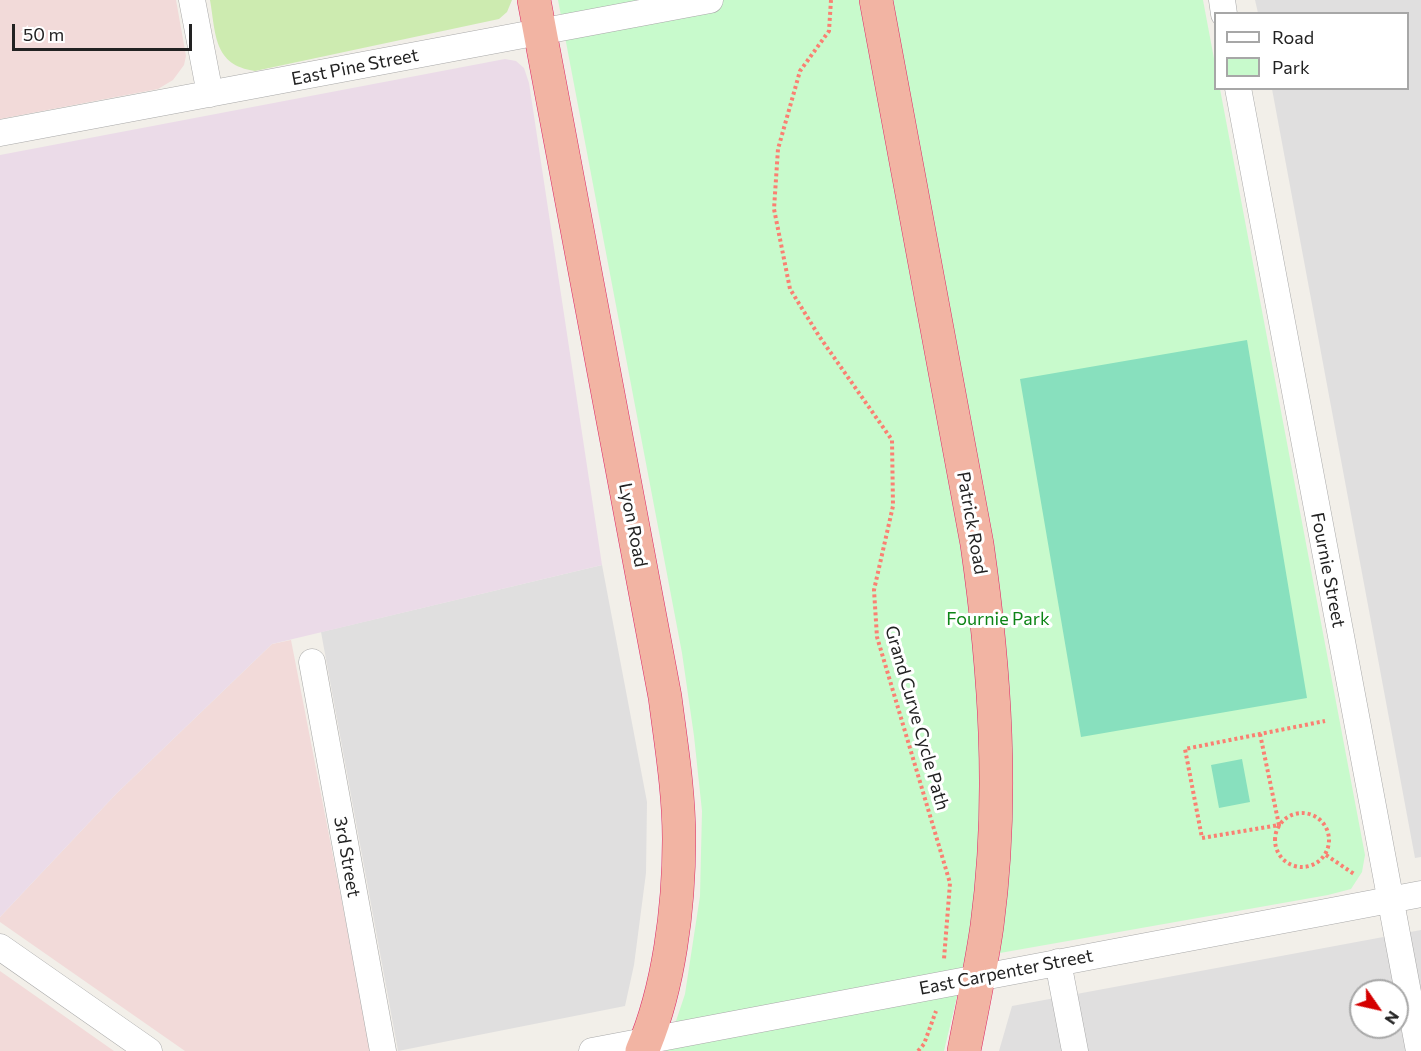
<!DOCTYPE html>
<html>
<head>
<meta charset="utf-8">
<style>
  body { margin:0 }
  #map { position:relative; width:1421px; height:1051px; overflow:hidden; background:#f2efe9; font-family:Commissioner,sans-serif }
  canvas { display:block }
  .legend { position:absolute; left:1214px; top:12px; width:195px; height:78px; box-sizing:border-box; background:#fff; border:2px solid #a7a7a7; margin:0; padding:8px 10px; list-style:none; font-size:18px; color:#222 }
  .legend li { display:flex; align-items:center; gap:12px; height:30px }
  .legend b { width:30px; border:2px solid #a7a7a7 }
  .north { position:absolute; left:1349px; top:979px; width:60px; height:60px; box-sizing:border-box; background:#fff; border:2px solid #a7a7a7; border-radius:50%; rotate:124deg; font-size:16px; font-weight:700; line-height:24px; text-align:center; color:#222 }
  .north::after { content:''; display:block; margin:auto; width:21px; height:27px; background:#d40000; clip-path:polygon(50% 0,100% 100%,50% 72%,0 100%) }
  .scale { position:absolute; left:12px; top:24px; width:180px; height:27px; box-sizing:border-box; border:3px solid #222; border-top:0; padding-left:8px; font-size:18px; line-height:21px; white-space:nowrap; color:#222; -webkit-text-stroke:4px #fff; paint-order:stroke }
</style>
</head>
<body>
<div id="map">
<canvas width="1421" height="1051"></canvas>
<ul class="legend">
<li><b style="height:8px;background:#fff"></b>Road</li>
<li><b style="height:16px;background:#c8facc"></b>Park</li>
</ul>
<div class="north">N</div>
<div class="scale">50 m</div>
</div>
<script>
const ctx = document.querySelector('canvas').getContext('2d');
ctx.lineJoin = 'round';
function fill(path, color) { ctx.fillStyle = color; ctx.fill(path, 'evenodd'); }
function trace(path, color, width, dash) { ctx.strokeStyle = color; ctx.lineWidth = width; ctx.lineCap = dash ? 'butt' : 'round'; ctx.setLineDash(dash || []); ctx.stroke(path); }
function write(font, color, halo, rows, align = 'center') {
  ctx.font = font + ' Commissioner,sans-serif'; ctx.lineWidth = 6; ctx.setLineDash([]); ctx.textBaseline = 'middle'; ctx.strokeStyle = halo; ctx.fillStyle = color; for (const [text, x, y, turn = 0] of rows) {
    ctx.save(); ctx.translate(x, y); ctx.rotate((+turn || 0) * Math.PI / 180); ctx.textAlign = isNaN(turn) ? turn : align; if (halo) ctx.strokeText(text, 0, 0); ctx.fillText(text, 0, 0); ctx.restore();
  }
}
const residential = new Path2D(`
  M1255,0H1421V857L1415,858L1272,89L1408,88V14L1258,13Z
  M602,565L647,802L646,873L634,965L625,1006L398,1051L321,632Z
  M1421,930V1051H999L1012,1006ZM1361,991H1397V1027H1361Z`);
const commercial = new Path2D(`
  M0,0H176L186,56L184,65L173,80L158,89L0,119Z
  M291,640L371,1051H185L0,922V917L116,794L272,644Z
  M0,971L114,1051H0Z`);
const industrial = new Path2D(`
  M505,59L516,61L524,68L529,83L602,565L272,644L116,794L0,917V155Z`);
const grass = new Path2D(`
  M210,0H512L507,12L499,19L255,71C213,65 216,34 210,0Z`);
const park = new Path2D(`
  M558,0H1203L1215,64L1216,88L1220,89L1365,855L1362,872L1351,889L1328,895L966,959L944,1051H666L685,994L700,896L702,811L694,736L682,653Z`);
const pitch = new Path2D(`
  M1247,340L1307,698L1081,737L1020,379Z
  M1242,759L1250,802L1219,808L1211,765Z`);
const path = new Path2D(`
  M831,0L829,31L800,71L778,149L774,209L790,289L819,336L892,440L893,506L874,590L877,637L950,883L944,959
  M1260,734L1279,825L1202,838L1185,749L1325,721
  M1275 840a27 27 0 1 1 54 0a27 27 0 1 1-54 0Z
  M1326,855L1354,874
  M918,1051L924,1044L936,1011`);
const minor = new Path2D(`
  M192,0L210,94
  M1222,0L1224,14
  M1238,88L1419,1051
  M0,133L710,0
  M312,662L383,1051
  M0,947L149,1051
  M1058,962L1075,1051
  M592,1051L1421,894`);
const trunk = new Path2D(`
  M534,0L665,697C671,744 679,792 679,839C679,907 669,989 642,1051
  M876,0L977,544C995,670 1004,799 987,926C981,968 972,1009 964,1051`);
const streetNames = [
  ["East Pine Street",355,67,-11],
  ["Patrick Road",972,523,80],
  ["Lyon Road",633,525,79],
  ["Fournie Street",1328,570,79],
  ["Grand Curve Cycle Path",917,718,74],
  ["3rd Street",347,857,80],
  ["East Carpenter Street",1006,972,-11]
];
const parkNames = [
  ["Fournie Park",998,619]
];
fill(residential, '#e0dfdf');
fill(commercial, '#f2dad9');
fill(industrial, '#ebdbe8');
fill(grass, '#cdebb0');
fill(park, '#c8facc');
fill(pitch, '#88e0be');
trace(minor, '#a9a9a9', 27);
trace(trunk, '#dc2a67', 34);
trace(path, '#fa8072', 4, [3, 3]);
trace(minor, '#fff', 26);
trace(trunk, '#f2b4a3', 33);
write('18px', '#222', '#fff', streetNames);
write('18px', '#0c8416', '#fff', parkNames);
</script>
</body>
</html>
